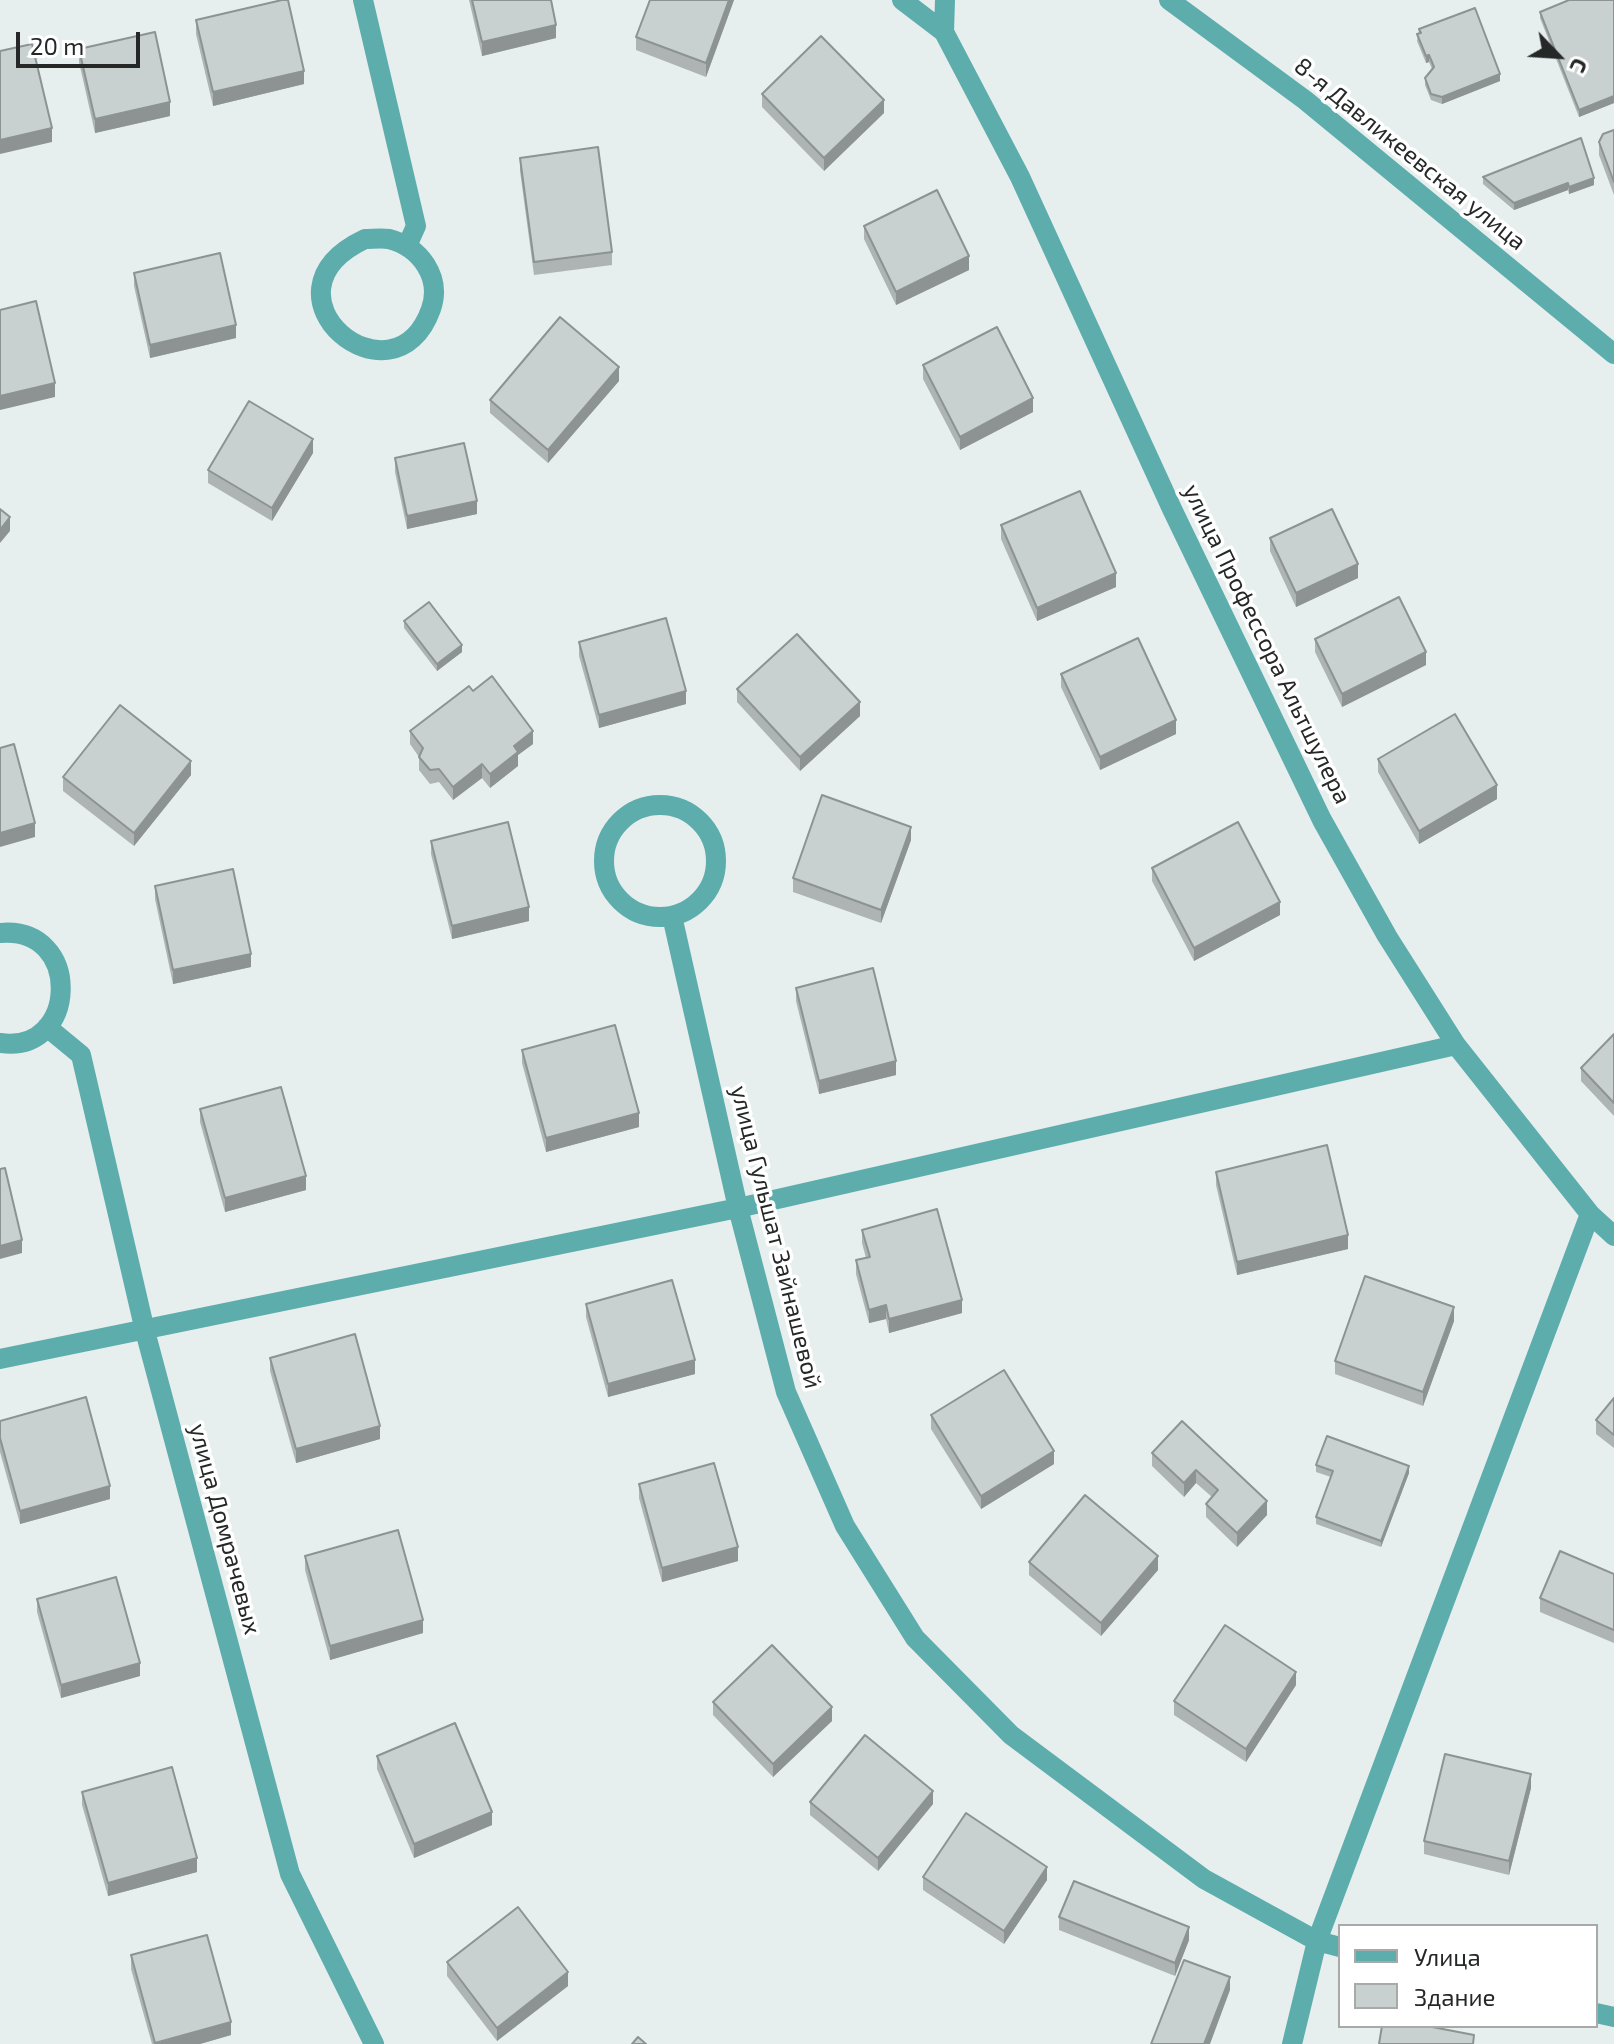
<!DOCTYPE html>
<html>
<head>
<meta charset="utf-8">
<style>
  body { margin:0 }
  #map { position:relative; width:1614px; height:2044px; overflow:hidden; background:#e7eeee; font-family:"Exo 2",sans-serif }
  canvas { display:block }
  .legend { position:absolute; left:1338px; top:1924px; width:260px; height:104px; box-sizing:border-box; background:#fff; border:2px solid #a8a9a9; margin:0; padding:10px 14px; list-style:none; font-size:24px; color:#262828 }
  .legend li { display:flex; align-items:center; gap:16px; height:40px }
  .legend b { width:40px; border:2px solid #a8a9a9 }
  .north { position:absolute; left:1518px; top:16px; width:80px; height:80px; -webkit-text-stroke:6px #fff; paint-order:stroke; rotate:115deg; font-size:22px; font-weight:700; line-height:32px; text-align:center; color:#262828 }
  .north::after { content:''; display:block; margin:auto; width:28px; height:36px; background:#262828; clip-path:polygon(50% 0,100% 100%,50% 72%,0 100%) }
  .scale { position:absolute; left:16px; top:32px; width:124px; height:36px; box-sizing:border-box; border:4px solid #262828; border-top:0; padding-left:10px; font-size:24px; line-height:28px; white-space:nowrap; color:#262828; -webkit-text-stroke:6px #fff; paint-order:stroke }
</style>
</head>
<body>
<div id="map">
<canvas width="1614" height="2044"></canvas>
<ul class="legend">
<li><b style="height:10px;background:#5dadad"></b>Улица</li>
<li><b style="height:22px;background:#c9d1d0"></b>Здание</li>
</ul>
<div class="north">С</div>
<div class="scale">20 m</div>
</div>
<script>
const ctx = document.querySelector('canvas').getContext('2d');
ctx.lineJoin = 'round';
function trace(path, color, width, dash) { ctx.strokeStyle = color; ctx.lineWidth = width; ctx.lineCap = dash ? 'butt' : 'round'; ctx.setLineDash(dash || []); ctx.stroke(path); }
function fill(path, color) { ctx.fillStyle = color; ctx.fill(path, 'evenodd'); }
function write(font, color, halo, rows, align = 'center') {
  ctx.font = font + ' "Exo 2",sans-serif'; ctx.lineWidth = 7; ctx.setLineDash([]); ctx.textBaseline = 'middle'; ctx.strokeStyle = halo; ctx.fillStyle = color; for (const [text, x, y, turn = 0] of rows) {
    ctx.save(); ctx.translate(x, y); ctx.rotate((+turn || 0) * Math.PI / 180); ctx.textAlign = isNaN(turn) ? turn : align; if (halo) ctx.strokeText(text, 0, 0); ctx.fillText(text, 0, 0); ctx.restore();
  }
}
const minor = new Path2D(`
  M363,0L416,226L407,246
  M902,0L944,32
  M945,0L944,32L1020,177L1172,509L1322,820L1387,936L1456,1045L1590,1214L1614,1236
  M1169,0L1305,100L1614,354
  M365,239C372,239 382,238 389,239C420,247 442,277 431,309C394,413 249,294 365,239Z
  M604 861a56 56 0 1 1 112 0a56 56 0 1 1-112 0Z
  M672,916L738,1208L786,1392L845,1526L915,1638L1011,1735L1204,1879L1317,1941L1340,1947
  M0,933C83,925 79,1055 0,1043
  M47,1027L81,1055L145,1331L290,1874L374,2044
  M0,1359L738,1208L1456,1045
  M1596,2013L1614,2017
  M1292,2044L1317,1941L1590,1214`);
const wall = new Path2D(`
  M469,0H551L556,38L482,56Z
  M734,0L706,77L636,50V37Z
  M1614,0V103L1579,117L1540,18V12Z
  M196,20L304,84L213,106L196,34Z
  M1419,29L1500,81L1442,104L1431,100L1425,85V78L1432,69L1429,62L1426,63L1417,41Z
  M79,49L170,116L95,133L79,62Z
  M762,94L884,113L824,171L762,107Z
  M1614,130V195L1599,155V142Z
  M520,158L612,252V265L534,275L520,171Z
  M1483,177L1594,185L1569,194L1568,190L1514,210L1483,184Z
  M864,226L969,270L896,305L864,239Z
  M134,273L236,338L150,358L134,286Z
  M923,365L1033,412L960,450L923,379Z
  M619,381L548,463L490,413V400Z
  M313,453L272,521L208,483V470Z
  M395,458L477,514L407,529L395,472Z
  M1001,525L1116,587L1037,621L1001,539Z
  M1270,538L1358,578L1296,607L1270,551Z
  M404,621L462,652L437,671L404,628Z
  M1315,639L1426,665L1342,707L1315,652Z
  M579,642L686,704L599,728L579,656Z
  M1061,674L1176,734L1100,770L1061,687Z
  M737,689L860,716L800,771L737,702Z
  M473,691L533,744L518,755V766L490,788L482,778L453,800L439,782L430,784L419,770V757L410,744V731Z
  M1378,759L1497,799L1419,844L1378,772Z
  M191,775L134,846L63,791V777Z
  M911,840L881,923L793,892V878Z
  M431,841L529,921L452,939L431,854Z
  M1152,868L1280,915L1194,961L1152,881Z
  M155,886L251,967L173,984L155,899Z
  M796,988L896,1075L819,1094L796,1001Z
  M1614,1034V1116L1581,1081V1068Z
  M522,1050L639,1127L546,1152L522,1063Z
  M200,1109L306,1190L225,1212L200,1122Z
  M1216,1172L1348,1249L1237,1275L1216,1185Z
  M862,1230L962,1313L889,1333L886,1319L869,1323L856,1274V1260L866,1258L862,1243Z
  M586,1304L695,1374L608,1397L586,1317Z
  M1454,1321L1423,1406L1335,1374V1361Z
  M270,1358L380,1439L296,1463L270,1371Z
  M1614,1398V1448L1596,1434V1420Z
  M931,1415L1054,1464L981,1509L931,1429Z
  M0,1421L110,1499L20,1524L0,1452Z
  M1182,1421L1267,1515L1237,1547L1206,1517V1504L1212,1497L1196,1483L1184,1497L1152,1466V1453Z
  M1316,1465L1409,1473L1381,1547L1316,1524V1517L1331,1477L1316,1472Z
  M639,1484L738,1561L662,1582L639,1498Z
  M305,1556L423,1633L330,1660L305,1570Z
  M1029,1562L1158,1570L1101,1636L1029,1575Z
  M1614,1574V1643L1540,1612V1598Z
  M37,1599L140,1676L61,1698L37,1612Z
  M1296,1685L1246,1762L1174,1715V1701Z
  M713,1702L832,1721L773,1777L713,1715Z
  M377,1756L492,1825L414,1858L377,1769Z
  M1531,1788L1509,1875L1424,1854V1841Z
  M82,1792L197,1872L108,1896L82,1805Z
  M810,1802L933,1804L878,1871L810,1815Z
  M923,1877L1047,1880L1004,1944L923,1890Z
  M1059,1917L1189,1940L1175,1976L1059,1930Z
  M131,1955L231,2035L200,2044H152L131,1969Z
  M447,1962L568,1986L497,2041L447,1976Z`);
const shadedWall = new Path2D(`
  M729,0H734L706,77V63Z
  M556,25V38L482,56V42Z
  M1429,55V62L1426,63V56Z
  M304,71V84L213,106V92Z
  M1500,74V81L1442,104V97Z
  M1614,96V103L1579,117V110Z
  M884,100V113L824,171V158Z
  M170,102V116L95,133V119Z
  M52,128V142L0,154V140Z
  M1594,178V185L1569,194V187Z
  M1568,183V190L1514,210V203Z
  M969,256V270L896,305V292Z
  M236,325V338L150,358V345Z
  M619,367V381L548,463V450Z
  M55,383V397L0,410V396Z
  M1033,398V412L960,450V437Z
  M313,439V453L272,521V508Z
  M477,501V514L407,529V516Z
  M10,517V531L0,543V530Z
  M1358,564V578L1296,607V593Z
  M1116,573V587L1037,621V608Z
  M462,645V652L437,671V664Z
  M1426,652V665L1342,707V694Z
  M686,691V704L599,728V715Z
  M860,702V716L800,771V757Z
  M1176,720V734L1100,770V757Z
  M533,731V744L518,755V766L490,788V774L514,746Z
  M191,761V775L134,846V833Z
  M482,764V778L453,800V787Z
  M1497,785V799L1419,844V831Z
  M35,823V837L0,847V833Z
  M911,827V840L881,923V910Z
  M1280,902V915L1194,961V948Z
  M529,907V921L452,939V926Z
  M251,954V967L173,984V970Z
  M896,1061V1075L819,1094V1081Z
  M639,1113V1127L546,1152V1138Z
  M306,1176V1190L225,1212V1198Z
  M1348,1235V1249L1237,1275V1262Z
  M22,1240V1253L0,1259V1246Z
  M962,1300V1313L889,1333V1319Z
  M886,1305V1319L869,1323V1310Z
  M1454,1307V1321L1423,1406V1392Z
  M695,1360V1374L608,1397V1384Z
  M380,1426V1439L296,1463V1449Z
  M1054,1451V1464L981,1509V1496Z
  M1409,1466V1473L1381,1547V1541Z
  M1196,1470V1483L1184,1497V1483Z
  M110,1486V1499L20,1524V1511Z
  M1267,1501V1515L1237,1547V1533Z
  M738,1547V1561L662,1582V1568Z
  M1158,1556V1570L1101,1636V1623Z
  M423,1620V1633L330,1660V1646Z
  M140,1663V1676L61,1698V1685Z
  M1296,1672V1685L1246,1762V1749Z
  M832,1707V1721L773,1777V1764Z
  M1531,1774V1788L1509,1875V1861Z
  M933,1791V1804L878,1871V1858Z
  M492,1812V1825L414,1858V1844Z
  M197,1858V1872L108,1896V1883Z
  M1047,1867V1880L1004,1944V1931Z
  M1189,1927V1940L1175,1976V1963Z
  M568,1972V1986L497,2041V2028Z
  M1230,1977V1990L1210,2044H1204Z
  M231,2022V2035L200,2044H155Z`);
const building = new Path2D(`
  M282,0H288L304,71L213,92L196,20Z
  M472,0H551L556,25L482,42Z
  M650,0H729L706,63L636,37Z
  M1569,0H1614V96L1579,110L1540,12Z
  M1475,8L1500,74L1442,97L1431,94L1425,78L1434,67L1429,55L1426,56L1417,34L1421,33L1419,29Z
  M155,32L170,102L95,119L79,49Z
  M821,36L884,100L824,158L762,94Z
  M32,44L52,128L0,140V51Z
  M1614,130V182L1599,142L1603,134Z
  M1581,138L1594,178L1569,187L1568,183L1514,203L1483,177Z
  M598,147L612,252L534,262L520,158Z
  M937,190L969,256L896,292L864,226Z
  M220,253L236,325L150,345L134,273Z
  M36,301L55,383L0,396V310Z
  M560,317L619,367L548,450L490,400Z
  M997,327L1033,398L960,437L923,365Z
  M249,401L313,439L272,508L208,470Z
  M464,443L477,501L407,516L395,458Z
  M1080,491L1116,573L1037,608L1001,525Z
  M0,509L10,517L0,530Z
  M1332,509L1358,564L1296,593L1270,538Z
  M1399,597L1426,652L1342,694L1315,639Z
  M429,602L462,645L437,664L404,621Z
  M666,618L686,691L599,715L579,642Z
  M797,634L860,702L800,757L737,689Z
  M1138,638L1176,720L1100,757L1061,674Z
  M492,676L533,731L514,746L518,752L490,774L482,764L453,787L439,769L430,770L419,757L423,748L410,731L469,686L473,691Z
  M120,705L191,761L134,833L63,777Z
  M1455,714L1497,785L1419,831L1378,759Z
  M14,744L35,823L0,833V748Z
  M822,795L911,827L881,910L793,878Z
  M508,822L529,907L452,926L431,841Z
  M1238,822L1280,902L1194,948L1152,868Z
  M233,869L251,954L173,970L155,886Z
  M873,968L896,1061L819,1081L796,988Z
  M615,1025L639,1113L546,1138L522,1050Z
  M1614,1034V1103L1581,1068Z
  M281,1087L306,1176L225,1198L200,1109Z
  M1327,1145L1348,1235L1237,1262L1216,1172Z
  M5,1168L22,1240L0,1246V1169Z
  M937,1209L962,1300L889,1319L886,1305L869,1310L856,1260L870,1257L862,1230Z
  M1365,1276L1454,1307L1423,1392L1335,1361Z
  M672,1280L695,1360L608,1384L586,1304Z
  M355,1334L380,1426L296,1449L270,1358Z
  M1004,1370L1054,1451L981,1496L931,1415Z
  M86,1397L110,1486L20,1511L0,1438V1421Z
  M1614,1398V1435L1596,1420Z
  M1182,1421L1267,1501L1237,1533L1206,1504L1218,1490L1196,1470L1184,1483L1152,1453Z
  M1327,1436L1409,1466L1381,1541L1316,1517L1333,1471L1316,1465Z
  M714,1463L738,1547L662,1568L639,1484Z
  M1085,1495L1158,1556L1101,1623L1029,1562Z
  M398,1530L423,1620L330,1646L305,1556Z
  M1560,1551L1614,1574V1630L1540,1598Z
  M116,1577L140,1663L61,1685L37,1599Z
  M1225,1625L1296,1672L1246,1749L1174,1701Z
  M772,1645L832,1707L773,1764L713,1702Z
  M455,1723L492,1812L414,1844L377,1756Z
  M865,1735L933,1791L878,1858L810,1802Z
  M1445,1754L1531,1774L1509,1861L1424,1841Z
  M172,1767L197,1858L108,1883L82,1792Z
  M966,1813L1047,1867L1004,1931L923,1877Z
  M1074,1881L1189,1927L1175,1963L1059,1917Z
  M518,1907L568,1972L497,2028L447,1962Z
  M207,1935L231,2022L155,2043L131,1955Z
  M1184,1960L1230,1977L1204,2044H1151Z
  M1382,2026H1427L1474,2035L1473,2044H1379Z
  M638,2037L646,2044H632Z`);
const streetNames = [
  ["8-я Давликеевская улица",1410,154,39],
  ["улица Профессора Альтшулера",1267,644,64],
  ["улица Гульшат Зайнашевой",776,1237,76],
  ["улица Домрачевых",225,1529,75]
];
trace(minor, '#5dadad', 20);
fill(wall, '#adb4b3');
fill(shadedWall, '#8d9292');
fill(building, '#c9d1d0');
trace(building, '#8d9292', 2);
write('24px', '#262828', '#fff', streetNames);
</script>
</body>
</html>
